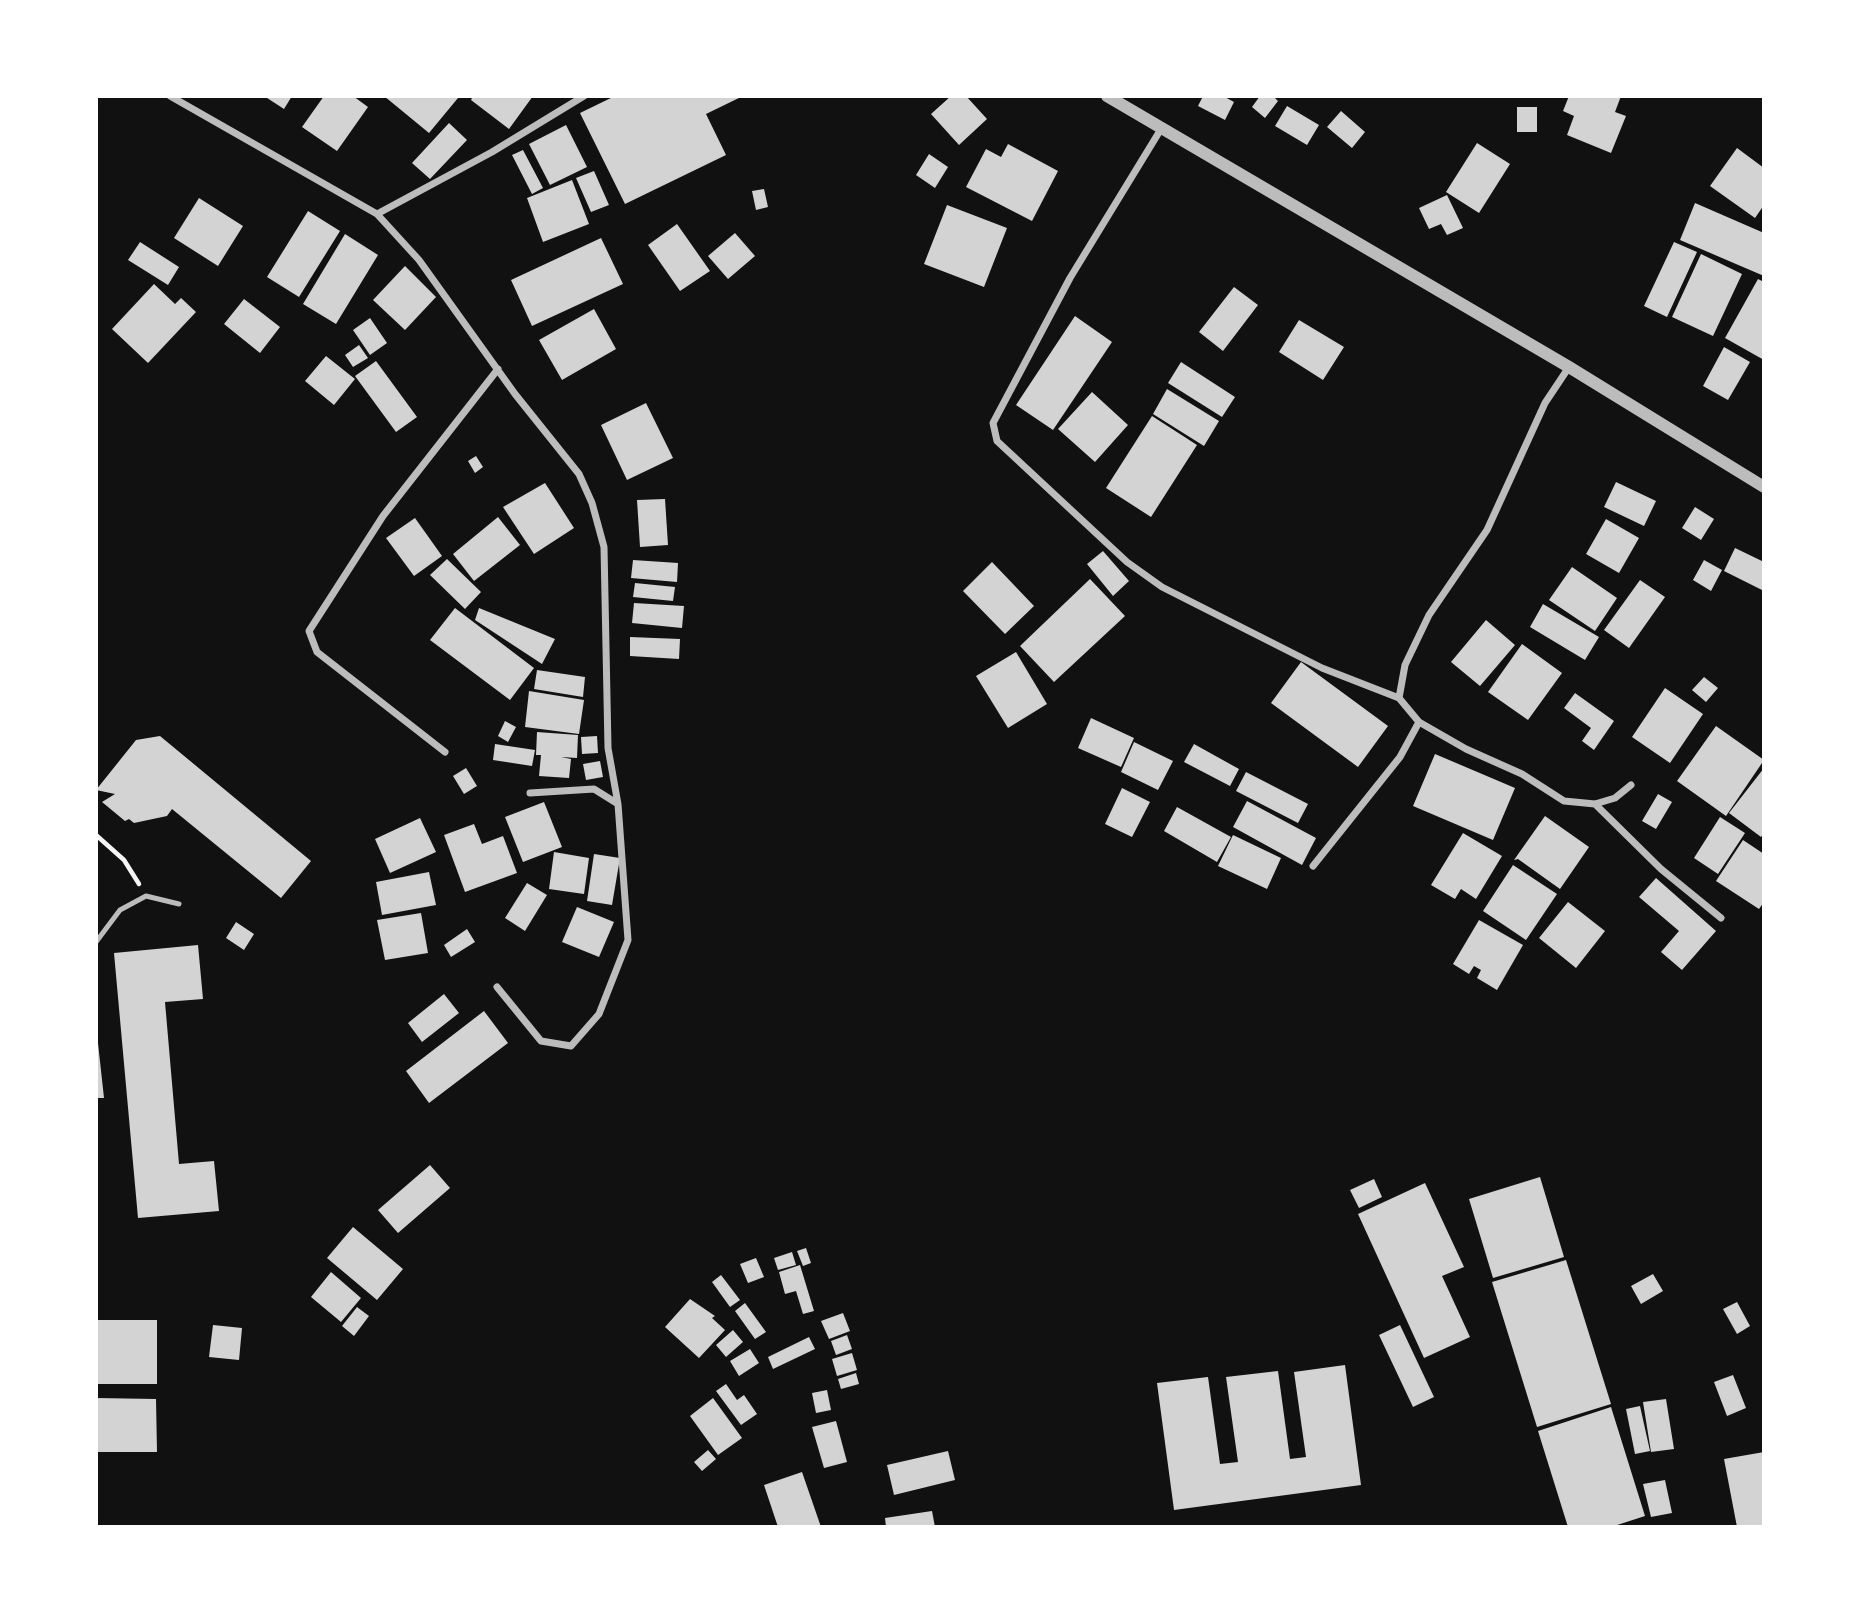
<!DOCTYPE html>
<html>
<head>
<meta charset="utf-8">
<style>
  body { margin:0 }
  #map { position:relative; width:1860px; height:1623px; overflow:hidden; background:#111; font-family:Quicksand,sans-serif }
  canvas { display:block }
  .frame { position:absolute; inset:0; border:98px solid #fff; pointer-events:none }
</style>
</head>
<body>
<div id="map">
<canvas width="1860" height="1623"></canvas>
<div class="frame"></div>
</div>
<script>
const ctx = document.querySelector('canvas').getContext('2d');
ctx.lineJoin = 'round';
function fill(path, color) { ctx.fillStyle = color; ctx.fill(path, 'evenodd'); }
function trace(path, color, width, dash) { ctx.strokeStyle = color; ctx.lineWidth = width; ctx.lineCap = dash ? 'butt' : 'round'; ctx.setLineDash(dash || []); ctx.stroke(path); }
const building = new Path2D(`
  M264,96H292L284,109Z
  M324,96H353L368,107L337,151L302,127Z
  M384,96H456L458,98L429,133Z
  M473,96H533L509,129L471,100Z
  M615,96H743L706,114L726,155L625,204L580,113Z
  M951,96H966L987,119L959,145L931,114Z
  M1203,96H1223L1234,102L1225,120L1198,106Z
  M1260,96H1273L1278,101L1265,118L1252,107Z
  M1569,96H1621L1615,112L1626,116L1611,153L1567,135L1574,116L1563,111Z
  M1287,106L1319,125L1307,145L1275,126Z
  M1517,107H1537V132H1517Z
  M1341,111L1365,132L1352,148L1327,127Z
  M449,123L467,140L430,179L412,163Z
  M566,125L587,167L550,185L529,144Z
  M1477,143L1510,164L1479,213L1446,192Z
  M1008,144L1058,171L1032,221L966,187L986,149L1001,157Z
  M1737,148L1764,168V205L1755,218L1710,186Z
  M523,150L543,188L532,194L512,155Z
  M929,154L948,167L935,188L916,175Z
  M594,171L609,205L591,212L576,178Z
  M572,180L589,224L543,242L527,198Z
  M764,189L768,207L756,210L752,191Z
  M1447,195L1463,228L1447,235L1441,224L1429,229L1419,208Z
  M199,198L243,226L218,266L174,238Z
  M1695,203L1764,233V276L1680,240Z
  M947,205L1007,228L984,287L924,264Z
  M308,211L340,231L299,297L267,277Z
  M677,224L710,271L680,291L648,245Z
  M735,233L755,256L728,279L708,256Z
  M345,234L378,255L336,324L303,304Z
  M601,238L623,284L532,326L511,280Z
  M140,242L179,267L168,285L128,260Z
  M1674,242L1697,252L1667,317L1644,306Z
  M1701,254L1742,274L1713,336L1672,317Z
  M405,266L436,297L405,330L373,300Z
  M1758,279L1764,282V360L1725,338Z
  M154,284L175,304L181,298L196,312L148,363L112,329Z
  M1234,287L1258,305L1223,351L1199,332Z
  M244,299L280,327L260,353L224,324Z
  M594,309L616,349L562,380L539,340Z
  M1075,316L1112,342L1053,430L1016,405Z
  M370,318L387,343L370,355L353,330Z
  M1299,320L1344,347L1323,380L1279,352Z
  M359,345L368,358L353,367L345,355Z
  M1724,347L1750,362L1728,400L1703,386Z
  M326,356L355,379L334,405L305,381Z
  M376,361L417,417L396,432L355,376Z
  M1181,362L1235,397L1222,417L1168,383Z
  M1167,389L1219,421L1204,446L1153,414Z
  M1092,392L1128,425L1095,462L1058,429Z
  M646,403L673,458L627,480L601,425Z
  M1152,416L1197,445L1151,517L1106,488Z
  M476,456L483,467L475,473L468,461Z
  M1616,482L1656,501L1644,526L1604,507Z
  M545,483L574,528L534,554L503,507Z
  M665,499L668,545L640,547L637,500Z
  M1695,507L1714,519L1701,540L1682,528Z
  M498,517L520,545L474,581L453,554Z
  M415,518L442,556L414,576L386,538Z
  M1606,519L1639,538L1619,573L1586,554Z
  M1735,548L1764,562V591L1724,571Z
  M1103,551L1129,581L1113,596L1087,564Z
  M447,559L481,592L465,609L430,575Z
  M633,560L678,563L677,582L631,578Z
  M1704,560L1722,570L1711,591L1693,580Z
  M992,562L1034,606L1005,634L963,591Z
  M1572,567L1617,598L1595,631L1549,600Z
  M1090,579L1125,616L1054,682L1020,646Z
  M1640,580L1665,597L1629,648L1604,630Z
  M635,583L675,587L673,601L633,597Z
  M634,603L684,606L682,628L632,623Z
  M1543,604L1599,637L1585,660L1530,627Z
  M455,608L534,668L510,700L430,640Z
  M479,608L555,639L542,664L475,620Z
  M1486,620L1515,645L1480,686L1451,662Z
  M630,637L680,639L679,659L630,656Z
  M1522,644L1562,673L1528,720L1488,692Z
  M1016,652L1047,704L1008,728L976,676Z
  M1301,662L1388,726L1358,767L1271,703Z
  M537,670L585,677L583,697L534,689Z
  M1704,677L1718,688L1706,702L1692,690Z
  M1665,688L1703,714L1670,763L1632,737Z
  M529,691L584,700L579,734L525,727Z
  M1575,693L1614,721L1594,750L1582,741L1591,728L1564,708Z
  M1091,718L1134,738L1121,767L1078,748Z
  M505,721L516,727L508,742L498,736Z
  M1716,726L1764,760L1726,816L1677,781Z
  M537,732L578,735L577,758L561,757L571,759L569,778L539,776L541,755H536Z
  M160,736L311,861L281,898L172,809L167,816L134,823L129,819L125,821L102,802L115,794L96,790L136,740Z
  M597,736L598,753L582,754L581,737Z
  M1134,742L1173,761L1158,790L1121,772Z
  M495,744L535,750L532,766L493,760Z
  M1194,744L1239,769L1230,786L1184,762Z
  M1435,754L1515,788L1493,840L1413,806Z
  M600,761L603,777L586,780L583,764Z
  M466,768L477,786L464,794L453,776Z
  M1764,768V833L1761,837L1729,813Z
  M1246,772L1308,804L1298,823L1236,791Z
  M1122,788L1150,802L1132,837L1105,824Z
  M1658,794L1672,802L1656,829L1642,821Z
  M1247,801L1316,838L1302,865L1233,827Z
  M544,802L562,847L523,862L505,817Z
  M1177,807L1231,837L1217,862L1164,831Z
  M1545,816L1589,847L1560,889L1518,859L1514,860Z
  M1720,817L1745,833L1718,874L1694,858Z
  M420,818L436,852L390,873L375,839Z
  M474,824L482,844L503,836L517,873L465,892L444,835Z
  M1463,833L1502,856L1476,899L1461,889L1455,899L1431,885Z
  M1233,835L1281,858L1267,889L1218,866Z
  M1743,840L1764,854V902L1759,909L1716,881Z
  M554,852L589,858L584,894L549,889Z
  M594,854L620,858L612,905L587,901Z
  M1513,865L1557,894L1526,940L1483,911Z
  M429,872L436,905L382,915L376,882Z
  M1656,878L1716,931L1682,970L1661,952L1679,931L1639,897Z
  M527,883L547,895L525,931L505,918Z
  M1568,902L1605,931L1576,968L1539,938Z
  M577,907L614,922L599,957L562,942Z
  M421,913L428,953L385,960L377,920Z
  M1479,920L1523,945L1497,990L1477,978L1481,970L1474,966L1469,974L1453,964Z
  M236,922L254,934L244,950L226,938Z
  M467,929L475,942L451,957L444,945Z
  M198,945L203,999L165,1002L179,1164L214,1161L219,1211L138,1218L114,953Z
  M444,994L459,1013L422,1042L408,1023Z
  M484,1011L508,1043L429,1103L406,1071Z
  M96,1043H98L104,1098H96Z
  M430,1165L450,1188L398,1233L378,1210Z
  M1540,1177L1564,1257L1493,1278L1469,1199Z
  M1374,1179L1382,1197L1359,1208L1350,1190Z
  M1425,1183L1464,1267L1442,1276L1470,1337L1424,1358L1358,1214Z
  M353,1227L403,1269L377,1300L327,1258Z
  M806,1248L811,1263L803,1266L797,1251Z
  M792,1252L796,1265L778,1270L774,1258Z
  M756,1258L764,1277L748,1283L740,1264Z
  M1566,1260L1611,1404L1537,1427L1492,1282Z
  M800,1265L814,1311L803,1314L796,1291L785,1294L779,1272Z
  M331,1272L361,1298L341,1322L311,1297Z
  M1653,1274L1663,1291L1641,1304L1631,1286Z
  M721,1275L740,1300L730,1307L712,1282Z
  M690,1299L715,1316L712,1318L725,1330L699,1358L665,1327Z
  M1737,1302L1750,1326L1737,1334L1723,1309Z
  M745,1303L766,1332L755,1339L735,1311Z
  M357,1307L369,1316L354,1336L342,1326Z
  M843,1313L850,1331L829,1339L821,1321Z
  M96,1320H157V1384H96Z
  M213,1325L242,1328L239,1360L209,1357Z
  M1400,1325L1434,1397L1413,1407L1379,1335Z
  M733,1330L743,1342L726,1357L716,1345Z
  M847,1335L852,1349L836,1355L831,1341Z
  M809,1337L815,1349L773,1369L768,1357Z
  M750,1349L759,1363L739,1376L730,1361Z
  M852,1353L857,1370L837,1376L832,1359Z
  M1345,1365L1361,1485L1174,1510L1157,1383L1208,1377L1220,1464L1238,1462L1226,1377L1278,1371L1290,1459L1306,1457L1294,1372Z
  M856,1373L859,1384L841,1389L838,1379Z
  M1733,1375L1746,1408L1727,1416L1714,1382Z
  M726,1384L737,1400L744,1395L757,1414L741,1425L716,1391Z
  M827,1390L831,1410L816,1413L812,1393Z
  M96,1398L156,1399L157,1452H96Z
  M713,1398L742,1438L718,1455L690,1416Z
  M1666,1399L1674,1449L1651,1452L1643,1402Z
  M1640,1406L1650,1451L1635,1454L1626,1409Z
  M1611,1407L1645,1516L1611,1527H1568L1538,1431Z
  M836,1421L847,1462L824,1468L812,1427Z
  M708,1450L716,1459L702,1471L694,1462Z
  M948,1451L955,1480L894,1495L887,1465Z
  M1764,1452V1527H1737L1724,1459Z
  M802,1472L821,1527H778L764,1485Z
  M1665,1480L1672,1513L1651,1517L1643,1484Z
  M932,1511L935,1527H886L885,1518Z`);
const path = new Path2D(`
  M96,835L124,860L139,884`);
const service = new Path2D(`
  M96,942L120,910L146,896L179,904`);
const minor = new Path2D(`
  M170,96L377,214L419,260L515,394L579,474L592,503L604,547L608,748L618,804L594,789L530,793
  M1161,129L1070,278L993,423L997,441L1127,562L1162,587L1322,668L1399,698L1419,722L1466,749L1522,774L1564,801L1595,804L1615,798L1631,785
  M377,214L492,152L584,96
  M1399,698L1405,665L1429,615L1487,530L1545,403L1569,367
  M445,752L317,652L309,631L383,516L498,369
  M1595,804L1661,869L1721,918
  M1313,866L1400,757L1419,722
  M497,987L541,1041L571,1046L599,1014L628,940L618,804`);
const tertiary = new Path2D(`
  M1107,96L1569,367L1764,487`);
fill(building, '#d3d3d3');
trace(path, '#f5f5f5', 4.5);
trace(service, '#bcbcbc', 5);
trace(minor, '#bcbcbc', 7);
trace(tertiary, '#bcbcbc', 12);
</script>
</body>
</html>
